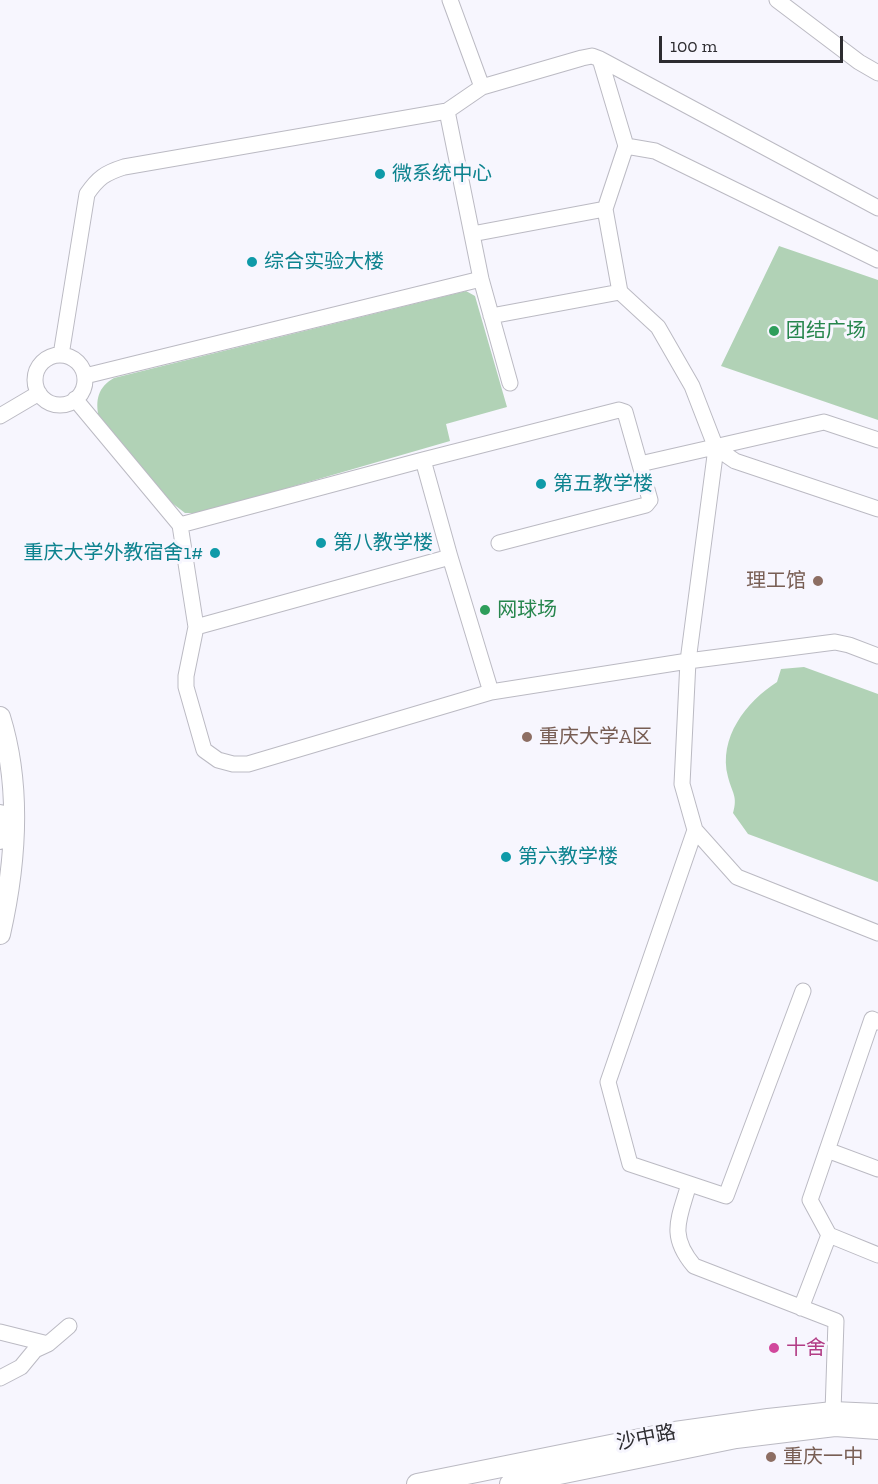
<!DOCTYPE html>
<html>
<head>
<meta charset="utf-8">
<style>
  body { margin:0 }
  #map { position:relative; width:878px; height:1484px; overflow:hidden; background:#f7f6fe; font-family:"Zilla Slab",serif }
  canvas { display:block }
  .scale { position:absolute; left:659px; top:36px; width:184px; height:27px; box-sizing:border-box; border:3px solid #2d2c30; border-top:0; padding-left:8px; font-size:18px; line-height:21px; white-space:nowrap; color:#2d2c30; -webkit-text-stroke:4px #f7f6fe; paint-order:stroke }
</style>
</head>
<body>
<div id="map">
<canvas width="878" height="1484"></canvas>
<div class="scale">100 m</div>
</div>
<script>
const ctx = document.querySelector('canvas').getContext('2d');
ctx.lineJoin = 'round';
function fill(path, color) { ctx.fillStyle = color; ctx.fill(path, 'evenodd'); }
function trace(path, color, width, dash) { ctx.strokeStyle = color; ctx.lineWidth = width; ctx.lineCap = dash ? 'butt' : 'round'; ctx.setLineDash(dash || []); ctx.stroke(path); }
function write(font, color, halo, rows, align = 'center') {
  ctx.font = font + ' "Zilla Slab","Noto Sans SC",serif'; ctx.lineWidth = 6; ctx.setLineDash([]); ctx.textBaseline = 'middle'; ctx.strokeStyle = halo; ctx.fillStyle = color; for (const [text, x, y, turn = 0] of rows) {
    ctx.save(); ctx.translate(x, y); ctx.rotate((+turn || 0) * Math.PI / 180); ctx.textAlign = isNaN(turn) ? turn : align; if (halo) ctx.strokeText(text, 0, 0); ctx.fillText(text, 0, 0); ctx.restore();
  }
}
const green = new Path2D(`
  M779,246L878,280V420L721,366Z
  M466,291L475,296L507,407L446,424L450,441L201,513H185L172,503L99,418C95,400 98,387 114,378Z
  M804,667L878,694V882L748,834L733,813C738,796 732,793 728,777C718,738 746,702 777,682L781,669Z`);
const minor = new Path2D(`
  M450,0L482,87
  M777,0L859,62L878,73
  M600,59L626,146
  M447,111L481,279L510,383
  M605,209L626,146L655,151L878,260
  M472,234L605,209L620,292L491,316
  M620,292L658,327L692,386L716,448L688,661L682,784L695,830L737,877L878,933
  M61,355L87,194C98,178 105,173 124,167L447,111L482,87L582,58L592,56L600,59L878,208
  M35 380a25 25 0 1 1 50 0a25 25 0 1 1-50 0Z
  M85,376L481,279
  M75,399L180,525L196,627L186,676V687L204,750L218,760L233,764H248L491,692L688,661L835,642L849,645L878,656
  M0,416L39,393
  M716,448L735,461L878,509
  M423,460L450,557L491,692
  M640,464L824,422L878,440
  M180,525L423,460L619,410L625,412L650,500L646,505L499,543
  M196,627L450,557
  M695,830L608,1082L630,1164L726,1196L803,991
  M878,1022L872,1019L810,1200L829,1235L878,1255
  M827,1150L878,1169
  M689,1184C679,1219 668,1235 694,1266L836,1321L833,1412
  M801,1308L829,1235
  M0,1332L48,1344L35,1350L21,1367L0,1378
  M48,1344L69,1326`);
const major = new Path2D(`
  M0,717C22,788 16,863 0,934
  M0,815V839
  M417,1484L675,1432L768,1419L833,1412L878,1414
  M510,1484L736,1438L835,1426L878,1429`);
const markers = [
  [380,174,6,"#0f9aa8"],
  [252,262,6,"#0f9aa8"],
  [774,331,6,"#2e9e5b"],
  [541,484,6,"#0f9aa8"],
  [321,543,6,"#0f9aa8"],
  [215,553,6,"#0f9aa8"],
  [818,581,6,"#8d6e63"],
  [485,610,6,"#2e9e5b"],
  [527,737,6,"#8d6e63"],
  [506,857,6,"#0f9aa8"],
  [774,1348,6,"#d1479c"],
  [771,1457,6,"#8d6e63"]
];
const cultureNames = [
  ["微系统中心",392,174],
  ["综合实验大楼",264,262],
  ["第五教学楼",553,484],
  ["第八教学楼",333,543],
  ["重庆大学外教宿舍1#",203,553,"right"],
  ["第六教学楼",518,857]
];
const leisureNames = [
  ["团结广场",786,331],
  ["网球场",497,610]
];
const educationNames = [
  ["理工馆",806,581,"right"],
  ["重庆大学A区",539,737],
  ["重庆一中",783,1457]
];
const hotelNames = [
  ["十舍",786,1348]
];
const streetNames = [
  ["沙中路",646,1438,-11]
];
fill(green, '#b1d2b6');
trace(minor, '#bbbac3', 17);
trace(major, '#bbbac3', 22);
trace(minor, '#fff', 15);
trace(major, '#fff', 20);
for (const [x, y, r, color] of markers) { const dot = new Path2D(); dot.arc(x, y, r, 0, 2 * Math.PI); ctx.fillStyle = color; ctx.fill(dot); trace(dot, '#f7f6fe', 2); }
write('20px', '#0d838f', '#f7f6fe', cultureNames, 'left');
write('20px', '#27864d', '#f7f6fe', leisureNames, 'left');
write('20px', '#785e54', '#f7f6fe', educationNames, 'left');
write('20px', '#b23c85', '#f7f6fe', hotelNames, 'left');
write('20px', '#2d2c30', '#f7f6fe', streetNames);
</script>
</body>
</html>
